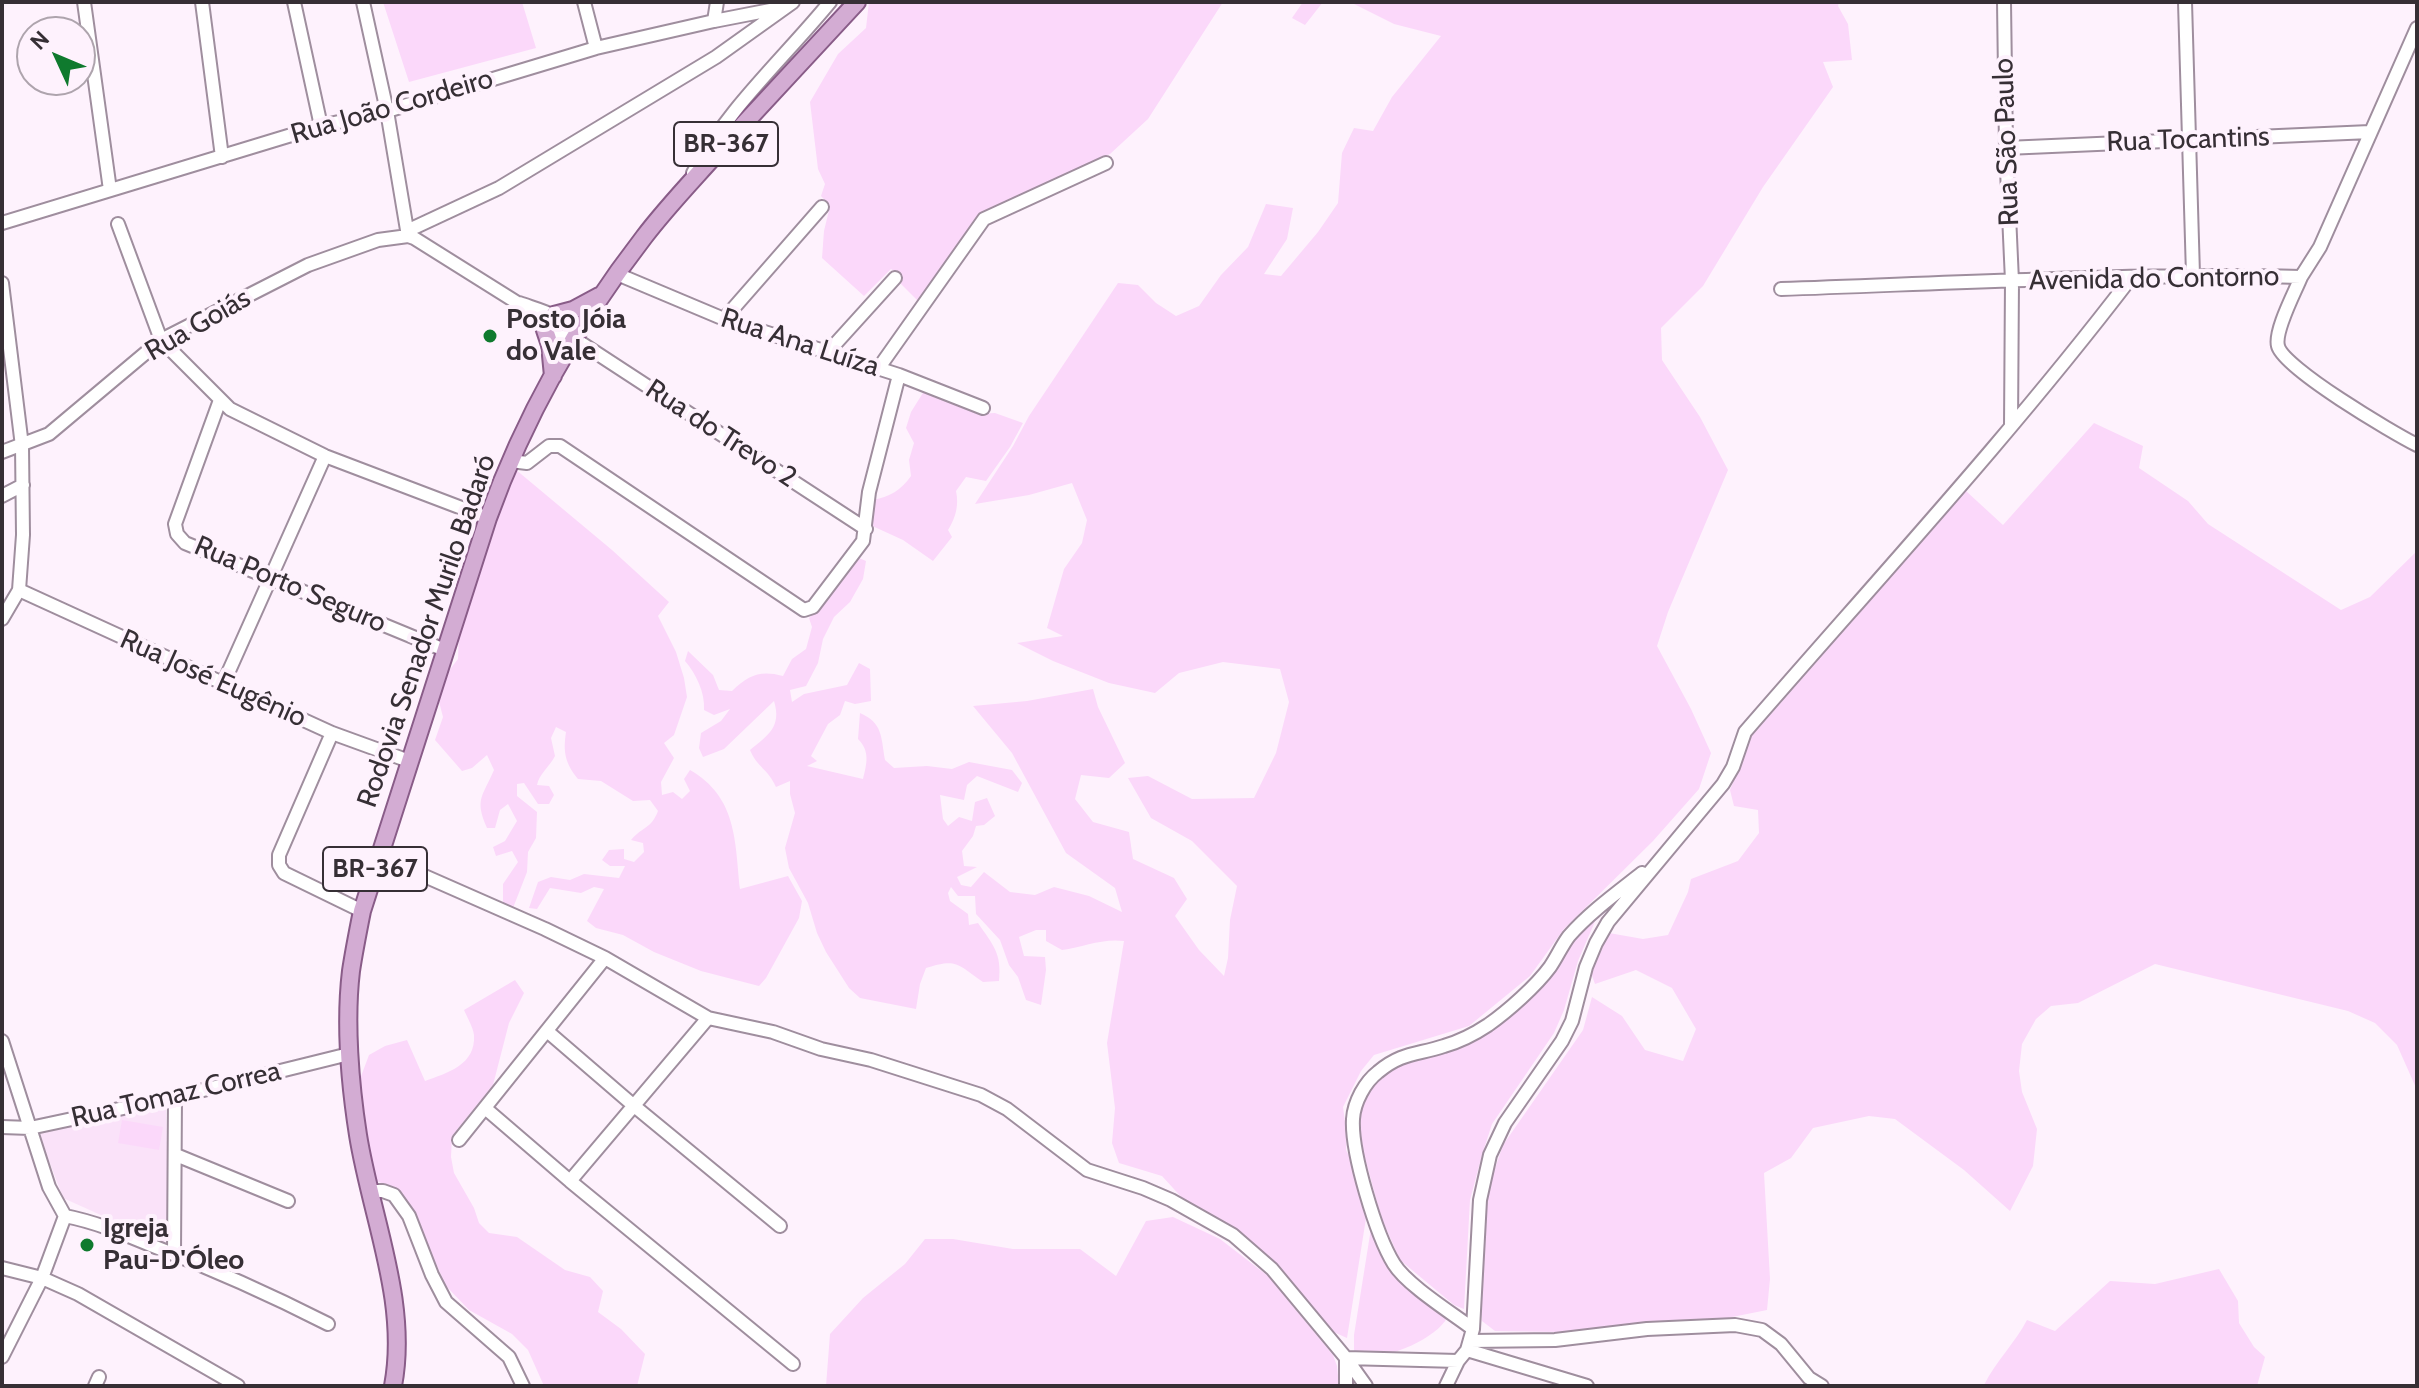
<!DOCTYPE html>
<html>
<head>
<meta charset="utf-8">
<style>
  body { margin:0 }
  #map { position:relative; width:2419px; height:1388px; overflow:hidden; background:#fef2fd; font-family:Cabin,sans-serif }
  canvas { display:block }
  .frame { position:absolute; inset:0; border:4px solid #362f35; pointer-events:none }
  .north { position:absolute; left:16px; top:16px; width:80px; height:80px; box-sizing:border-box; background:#fef2fd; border:2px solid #aea4ad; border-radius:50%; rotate:314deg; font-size:22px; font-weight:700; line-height:32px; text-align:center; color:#362f35 }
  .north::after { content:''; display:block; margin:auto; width:28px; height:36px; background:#0f7a2e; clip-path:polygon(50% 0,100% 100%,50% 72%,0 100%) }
</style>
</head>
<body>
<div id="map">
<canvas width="2419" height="1388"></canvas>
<div class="frame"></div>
<div class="north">N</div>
</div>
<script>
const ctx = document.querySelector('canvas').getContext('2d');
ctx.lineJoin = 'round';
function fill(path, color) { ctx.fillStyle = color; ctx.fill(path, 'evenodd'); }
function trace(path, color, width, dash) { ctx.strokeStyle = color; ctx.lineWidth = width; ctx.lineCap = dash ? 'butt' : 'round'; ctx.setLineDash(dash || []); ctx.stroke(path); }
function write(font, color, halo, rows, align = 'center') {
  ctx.font = font + ' Cabin,sans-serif'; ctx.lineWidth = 8; ctx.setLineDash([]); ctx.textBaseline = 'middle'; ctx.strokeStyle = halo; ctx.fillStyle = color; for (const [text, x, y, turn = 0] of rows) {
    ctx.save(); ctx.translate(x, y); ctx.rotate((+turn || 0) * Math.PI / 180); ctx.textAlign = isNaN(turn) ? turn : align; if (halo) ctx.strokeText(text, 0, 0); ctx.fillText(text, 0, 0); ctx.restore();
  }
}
const built = new Path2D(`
  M166,1104L169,1236L163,1243L63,1198L39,1134Z`);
const green = new Path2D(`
  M383,2H522L536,48L409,82Z
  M869,2H1223L1148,119L1110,154L1010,199L976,217L919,302L901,284L897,273L891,269L864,296L822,258L824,231L830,206L821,196L825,184L818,169L810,102L838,54L866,28Z
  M1303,2H1323L1305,25L1292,18Z
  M1350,2H1839L1838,6L1848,24L1852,60L1823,62L1833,87L1763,187L1703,286L1661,328L1662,360L1700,417L1728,470L1668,612L1657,646L1691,709L1711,753L1699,789L1653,841L1564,929L1530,976L1469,1026L1374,1055L1361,1071L1343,1107L1347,1136L1346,1150L1359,1175L1367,1212L1347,1338L1329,1330L1280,1270L1247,1239L1184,1200L1162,1176L1119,1163L1112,1143L1115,1108L1107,1043L1124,941C1103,938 1083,947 1062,950L1046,941V930H1036L1019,937L1024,956L1045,957L1046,970L1041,1005L1026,1000L1018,977L1009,965L1000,940L976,914L975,896H958L951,887L948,893L950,901L968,914L969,925L978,923C993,945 1002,953 999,981L983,982C957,964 957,958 926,968L920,984L916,1009L860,998L849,988L826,952L817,933L808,903L789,868L785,848L795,813L790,794V781L776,787C768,769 757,767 750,750C768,735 782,727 774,701L724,749L703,757L699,748L701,733L721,721L730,709L714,715L704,710C705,692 696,674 685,661L688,651L713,675L719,690L732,691C749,675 760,670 783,676L792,659L806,649L812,627L809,618L822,606L859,558L866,561L863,579L850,602L834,617L823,639L818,663L806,686L790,690L792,702L804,694L847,685L859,663L870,669L871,701L855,704L845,701L840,715L828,724L811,756L817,761L807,766L863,779C867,763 870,751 858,739L860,713C883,723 881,737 885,760L894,768L927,766L952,769L969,762L1012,770L1022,783L1018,792L977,776L967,785L964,800L940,795L943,819L948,826L959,817L972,821L975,802L987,798L995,816L984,825L976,826L973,836L962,851L964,866L977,867L957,877L961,885L971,887L984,872L1010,892L1035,895L1054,887L1089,896L1122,912L1115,888L1066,853L1012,753L973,706L1027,701L1093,689L1098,707L1125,763L1109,778L1081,775L1075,799L1093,822L1129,832L1133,859L1174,878L1187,899L1175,916L1199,950L1224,976L1228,958L1230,920L1237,886L1192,841L1151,818L1128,778L1148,776L1192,799L1254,798L1276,753L1289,702L1280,669L1223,662L1179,673L1155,693L1109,683L1053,661L1017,643L1063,636L1047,628L1064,569L1082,543L1087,520L1072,483L1029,495L975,504L1013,446L1029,416L1118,283L1138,285L1156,303L1176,316L1199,306L1221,275L1248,247L1266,204L1293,208L1287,239L1264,274L1281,276L1318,232L1338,203L1342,153L1354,128L1373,131L1392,97L1441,36L1394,24Z
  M926,388L965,403L976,414L995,413L1023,423L1010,447L986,481L966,477L956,491C959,505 956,517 948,530L952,537L933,561L903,540L868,524L872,500C890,497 901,490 911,476L909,460L914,443L906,428L911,412Z
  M2094,423L2143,446L2139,468L2188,501L2208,524L2341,610L2370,597L2417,551V1090L2397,1045L2375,1023L2348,1011L2155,964L2078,1003L2051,1006L2036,1019L2022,1044L2019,1071L2022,1092L2037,1129L2033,1166L2010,1211L1964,1170L1895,1119L1869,1116L1813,1128L1791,1158L1764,1173L1770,1279L1767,1310L1722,1319L1558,1332L1495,1331L1482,1321L1478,1294L1489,1186L1503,1145L1583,1030L1592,997L1622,1016L1645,1050L1683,1061L1696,1029L1672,988L1636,970L1595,984L1591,973L1609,933L1643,939L1668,935L1688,892L1691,879L1738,861L1759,833L1758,810L1734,806L1730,790L1750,738L1966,491L2003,525Z
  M515,469L612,550L669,602L658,616L676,652L684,678L687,697L674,735L664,743L674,758L661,782L662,795L673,792L682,799L690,791L684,779L690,770C737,797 735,841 740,889L788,876L802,901L799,918L766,978L759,986L701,971L654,952L623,935L596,928L587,921L604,889L594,887L581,893L550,888L537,909L529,908L538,882L551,877L570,880L584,874L619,878L625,866H610L602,860L609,850L624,849V859L634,862L644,852L643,843L631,840C643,826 651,829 658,811L650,800L633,801L601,781L578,779C565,763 563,752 566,732L556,727L551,738L555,756C550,766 539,774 537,785L549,786L554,795L549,804H538L524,783L517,784V796L537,812L536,838L528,852L527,872L513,908L503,903V884L518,862L512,851L496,856L493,847L505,841L517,821L508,804L500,810L495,828H487C474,799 483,796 494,770L487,755L472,768L462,771L435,740L443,717L438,698L444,677L458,659L459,631L497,515Z
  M1599,912L1578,961L1564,1010L1554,1033L1492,1124L1482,1155L1470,1200L1464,1309L1454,1305L1400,1260L1381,1217L1359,1136L1358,1116L1367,1088L1399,1061L1491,1027Z
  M515,980L524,993L509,1023L493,1085L452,1136L451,1157L454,1173L474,1208L479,1223L489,1233L517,1237L565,1270L590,1277L603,1291L598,1312L621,1329L645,1354L637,1386H544L528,1350L512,1334L469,1310L446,1286L410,1206L398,1191L375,1180L362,1112L360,1079L369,1055L385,1046L407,1040L425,1081C447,1073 476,1065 474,1035C473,1027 467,1017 464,1010Z
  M122,1120L163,1127L159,1150L118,1143Z
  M1173,1217L1220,1239L1268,1276L1333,1355L1337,1366L1339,1386H826L830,1334L863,1298L905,1264L925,1239H953L1013,1249H1080L1116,1276L1146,1221Z
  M1372,1222L1384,1251L1449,1313C1443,1335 1396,1355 1373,1357C1367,1357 1360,1355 1354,1354V1335Z
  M2219,1269L2238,1301L2239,1323L2254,1347L2265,1357L2257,1386L1984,1385C1996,1361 2015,1343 2027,1320L2055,1331L2110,1281L2155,1284Z`);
const minor = new Path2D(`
  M84,2L110,190
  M202,2L222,157
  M294,2L321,126
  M363,2L387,111L408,236
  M584,2L596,48
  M2004,2L2006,148L2012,281L2011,426
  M2185,2L2193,275
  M714,21L717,2
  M2006,148L2370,132
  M693,173C726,110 785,57 830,2
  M2,223L321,126L387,111L596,48L714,21L786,7
  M118,224L161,340L230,409L325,456L488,518
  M409,230L499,188L716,57L793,2
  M617,274L724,319L899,375L983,408
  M2301,277C2295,292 2274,331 2278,346C2283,368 2393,433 2417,445
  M2,283L22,446L23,535L19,590L2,619
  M1781,289C1954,283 2128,273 2301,277L2320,247L2417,28
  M519,303C541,311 567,315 575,339
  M724,319L822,207
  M828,352L895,278
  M878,369L984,219L1106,163
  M220,400L175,524L177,534L185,543L447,651
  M2,452L49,434L161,340L308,265L378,240L408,236L414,238L516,302L545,330L556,336L575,339L866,529
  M511,461L527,463L549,446H560L804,610L813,607L863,541L869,492L899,375
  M2,496L23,485
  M19,590L332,733L409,761
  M224,682L325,456
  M332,733L279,855V865L284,873L362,911
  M379,856L545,929L605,958L708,1018L773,1032L821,1049L871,1060L981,1095L1007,1109L1087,1170L1143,1188L1171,1200L1233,1235L1272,1269L1346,1358L1458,1361
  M547,1031L633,1105L780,1226
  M2,1041L49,1187L65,1216
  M485,1108L570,1181L793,1364
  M2,1127L30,1128L175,1097L349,1054
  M459,1140L605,958
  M176,1155L288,1201
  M570,1181L708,1018
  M371,1191H383L394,1195L409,1216L432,1275L446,1302L509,1357L523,1386
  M65,1216C96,1222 124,1234 153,1246C213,1269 271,1295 328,1324
  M174,1254L175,1097
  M2,1268L42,1278L78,1294L238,1386
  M1473,1329C1452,1313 1407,1285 1394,1264C1376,1235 1351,1152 1353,1119C1354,1102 1365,1082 1378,1072C1402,1052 1417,1055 1444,1046C1458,1042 1476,1033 1488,1025C1508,1011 1536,986 1550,967C1557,957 1562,945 1569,936C1590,912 1618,892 1642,873
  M1470,1341L1555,1340L1647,1329L1735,1325L1762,1330L1781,1344L1809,1378L1822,1386
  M1467,1350L1587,1386
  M2,1357L42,1278L65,1216
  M1346,1358L1366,1386
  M95,1386L99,1377
  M1346,1386V1358
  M1446,1386L1458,1361L1467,1350L1473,1329L1480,1200L1490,1155L1505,1123L1562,1041L1572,1021L1586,967L1596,943L1608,922L1723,784L1733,767L1745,732C1875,582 2010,436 2130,279`);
const major = new Path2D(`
  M554,315L573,310L599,296
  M545,330L550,345L553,376
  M393,1386C409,1302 371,1217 358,1135C350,1084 345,1021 351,971C354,951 358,931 362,911L488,518C524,418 579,321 644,237C666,208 692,181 716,154C763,103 810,53 857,2`);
const markers = [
  [490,336,8,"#0f7a2e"],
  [87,1245,8,"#0f7a2e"]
];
const shields = [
  [726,144,104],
  [375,869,104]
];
const shieldNames = [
  ["BR-367",726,144],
  ["BR-367",375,869]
];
const streetNames = [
  ["Rua João Cordeiro",392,107,-16],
  ["Rua Tocantins",2188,140,-2],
  ["Rua São Paulo",2007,142,-92],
  ["Avenida do Contorno",2154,279,-1],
  ["Rua Goiás",198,325,-30],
  ["Rua Ana Luíza",800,343,18],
  ["Rua do Trevo 2",721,434,33],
  ["Rua Porto Seguro",290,585,23],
  ["Rodovia Senador Murilo Badaró",427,631,-71],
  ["Rua José Eugênio",213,679,24],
  ["Rua Tomaz Correa",176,1095,-13]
];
const poiNames = [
  ["Posto Jóia",506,320],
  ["do Vale",506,352],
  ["Igreja",103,1229],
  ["Pau-D'Óleo",103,1261]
];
fill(built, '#fae2f9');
fill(green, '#fbd8fa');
trace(minor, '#9f8e9e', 16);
trace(major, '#895c88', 20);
trace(minor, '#fff', 12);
trace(major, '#d3acd3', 16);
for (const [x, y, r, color] of markers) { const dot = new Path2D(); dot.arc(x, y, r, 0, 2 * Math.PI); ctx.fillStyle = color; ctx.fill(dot); trace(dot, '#fef2fd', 3); }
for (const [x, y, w] of shields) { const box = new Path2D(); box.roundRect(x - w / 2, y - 22, w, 44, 6); ctx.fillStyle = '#fef2fd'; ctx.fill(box); trace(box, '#362f35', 2); }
write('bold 26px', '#362f35', null, shieldNames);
write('28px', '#362f35', '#fef2fd', streetNames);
write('bold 28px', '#362f35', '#fef2fd', poiNames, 'left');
</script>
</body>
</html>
